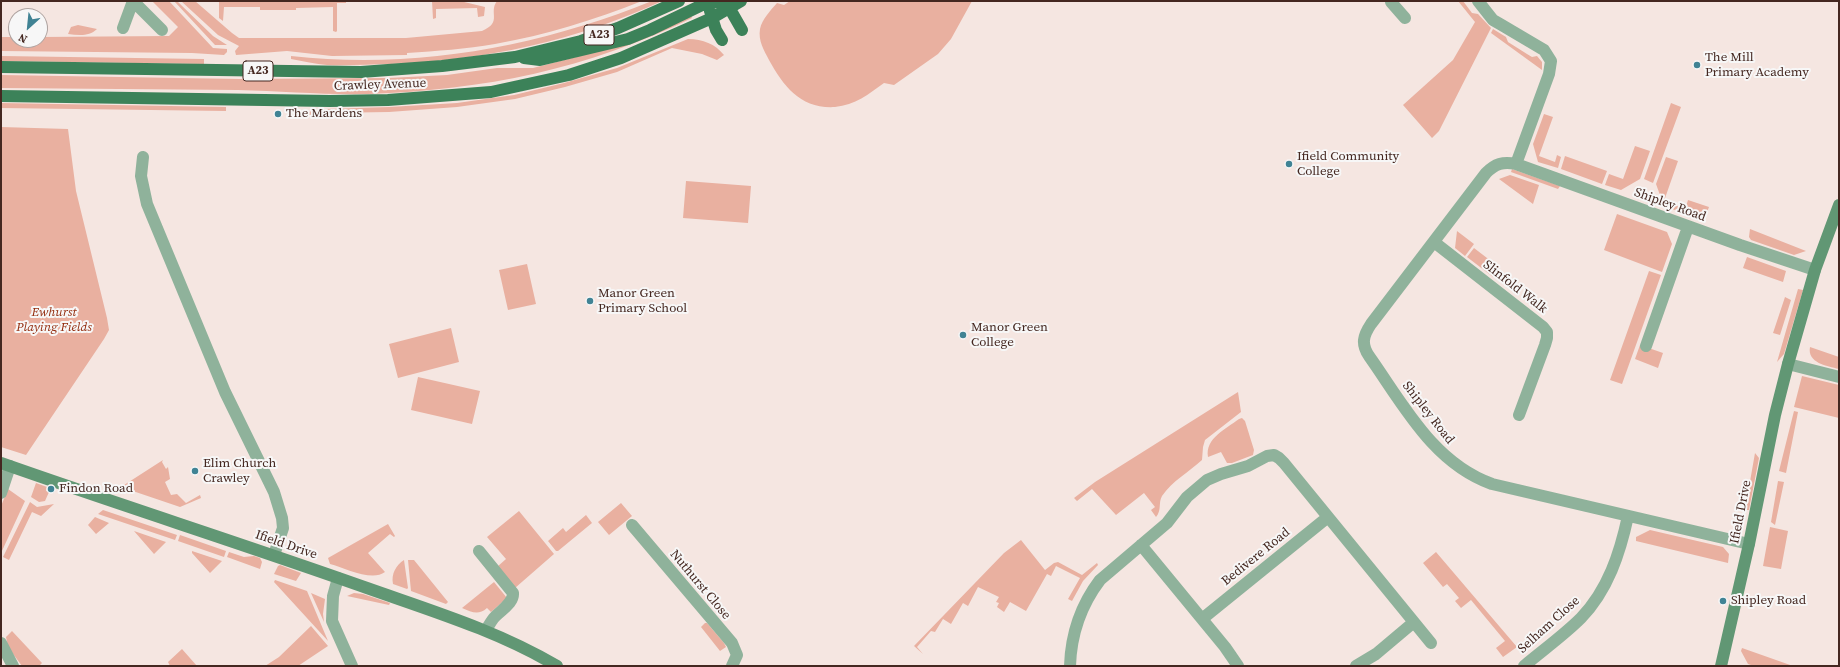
<!DOCTYPE html>
<html>
<head>
<meta charset="utf-8">
<style>
  body { margin:0 }
  #map { position:relative; width:1840px; height:667px; overflow:hidden; background:#f5e6e1; font-family:"Source Serif 4",serif }
  canvas { display:block }
  .frame { position:absolute; inset:0; border:2px solid #442720; pointer-events:none }
  .north { position:absolute; left:8px; top:8px; width:40px; height:40px; box-sizing:border-box; background:#f7f7f7; border:1px solid #afa4a1; border-radius:50%; rotate:207deg; font-size:11px; font-weight:700; line-height:16px; text-align:center; color:#442720 }
  .north::after { content:''; display:block; margin:auto; width:14px; height:18px; background:#408394; clip-path:polygon(50% 0,100% 100%,50% 72%,0 100%) }
</style>
</head>
<body>
<div id="map">
<canvas width="1840" height="667"></canvas>
<div class="frame"></div>
<div class="north">N</div>
</div>
<script>
const ctx = document.querySelector('canvas').getContext('2d');
ctx.lineJoin = 'round';
function fill(path, color) { ctx.fillStyle = color; ctx.fill(path, 'evenodd'); }
function trace(path, color, width, dash) { ctx.strokeStyle = color; ctx.lineWidth = width; ctx.lineCap = dash ? 'butt' : 'round'; ctx.setLineDash(dash || []); ctx.stroke(path); }
function write(font, color, halo, rows, align = 'center') {
  ctx.font = font + ' "Source Serif 4",serif'; ctx.lineWidth = 4; ctx.setLineDash([]); ctx.textBaseline = 'middle'; ctx.strokeStyle = halo; ctx.fillStyle = color; for (const [text, x, y, turn = 0] of rows) {
    ctx.save(); ctx.translate(x, y); ctx.rotate((+turn || 0) * Math.PI / 180); ctx.textAlign = isNaN(turn) ? turn : align; if (halo) ctx.strokeText(text, 0, 0); ctx.fillText(text, 0, 0); ctx.restore();
  }
}
const green = new Path2D(`
  M152,1H169L213,48L227,49V52L224,55L192,53L1,51V37H16V40H40V37L169,36L178,27Z
  M174,1H177L213,36L227,45H215Z
  M181,1H195L232,33L239,38H406L482,31C503,22 488,13 497,1H642C594,20 546,35 495,44C466,49 437,51 407,53V55L332,56L287,51L236,55L235,51L239,46L218,35Z
  M219,1L299,2L346,1V3H337V31L336,32L333,31V7L296,8V10H260V7H224L223,21L219,18Z
  M432,1H460L485,7L484,16L478,17L477,8L436,9V18L433,19Z
  M652,1H662C576,41 486,60 391,64C370,64 349,66 327,65C316,64 303,61 291,59V56C414,70 538,47 652,1Z
  M790,1H972L951,39L938,54L894,85L884,83C869,94 855,105 835,107C801,109 784,87 769,60C764,50 758,41 760,29C762,19 771,10 777,3L784,5Z
  M1458,1H1463L1472,13L1478,14L1491,28L1439,131L1432,138L1403,105L1453,60L1475,22Z
  M691,16L692,18C587,69 485,90 368,94C325,95 281,91 238,90C159,89 80,89 1,88V75L240,79L388,78L447,75L497,68H533L576,57Z
  M78,25L97,29C89,37 78,35 68,34L71,27Z
  M1493,29L1506,37L1508,42L1527,54L1532,57L1537,56L1542,62V70L1491,33Z
  M688,39C703,39 715,44 724,55L717,60L702,54L672,48L617,72L565,87L515,99L457,107L389,112L324,113L295,117L291,115L325,109L389,107L457,103L514,95L564,83L617,68Z
  M1,56L204,59V64L1,61Z
  M1,103L226,107V111L1,108Z
  M1671,103L1681,107L1653,183L1644,179Z
  M1544,114L1553,117L1539,156L1555,162L1557,155L1561,157L1558,168L1538,162L1533,144Z
  M1,127L68,129L76,191L107,318L109,330L104,339L26,455L1,447Z
  M1635,146L1650,151L1640,179L1621,190L1605,185L1609,174L1623,179Z
  M1565,156L1607,171L1602,184L1561,169Z
  M1666,157L1678,161L1664,201L1683,208L1680,212L1664,206L1656,184Z
  M1512,169L1560,186L1558,189L1511,172Z
  M1510,175L1539,185L1533,204L1499,179Z
  M686,181L751,186L748,223L683,218Z
  M1688,200L1709,207L1704,220L1684,213Z
  M1617,214L1667,232L1672,244L1662,272L1604,250Z
  M1750,229L1806,251L1794,255L1751,240L1749,237Z
  M1457,231L1474,244L1465,256L1455,248Z
  M1474,248L1500,268L1493,277L1467,257Z
  M1747,257L1786,271L1783,282L1743,268Z
  M527,264L536,304L508,310L499,270Z
  M1649,271L1661,275L1622,384L1610,380Z
  M1798,289L1803,290L1784,354L1777,362Z
  M1785,297L1791,300L1780,335L1773,333Z
  M451,328L459,362L398,378L389,344Z
  M1640,345L1663,353L1658,368L1635,359Z
  M1810,347L1839,357V369C1827,366 1807,363 1810,347Z
  M1802,376L1839,385V418L1794,407Z
  M418,377L480,391L472,424L411,410Z
  M1238,392L1241,412L1205,440L1203,447L1202,460C1188,473 1173,480 1162,496C1158,503 1162,510 1156,517L1151,510L1155,507L1144,493L1116,515L1092,489L1077,501L1074,498L1095,482Z
  M1794,411L1798,412L1786,473L1779,471Z
  M1242,418L1245,421L1254,450L1253,455L1232,463H1227L1221,452L1208,457C1205,438 1226,429 1239,419Z
  M1755,453L1759,458L1749,510H1745Z
  M163,460L162,462L166,469L168,467L170,479L165,482L171,495L177,494L186,503L200,495L201,498L180,507L121,487Z
  M1778,481L1784,482L1775,525L1771,522Z
  M36,483L47,487L46,491L49,492L45,501L39,502L31,497Z
  M8,489L25,501L1,553V506Z
  M30,502L37,507L54,504L41,516L32,512L9,560L3,557Z
  M621,503L632,516L609,535L598,522Z
  M103,510L177,535L175,540L98,514Z
  M519,511L554,554L515,588L497,567L506,559L487,537Z
  M586,515L592,523L558,551H556L548,541L563,528L566,532Z
  M95,517L109,523L96,534L88,525Z
  M388,524L395,536L394,537L390,534L368,553L385,572C372,582 345,568 330,564L328,558Z
  M1770,527L1788,531L1781,569L1763,566Z
  M1650,530L1723,547L1729,554L1728,563L1636,541V537Z
  M134,531L166,542L154,554Z
  M180,535L226,551L224,557L178,541Z
  M1021,540L1045,570L1054,563L1058,562L1082,575L1097,563L1098,565L1083,581L1072,601L1068,599L1080,578L1056,566L1051,576L1047,574L1026,611L1010,602L1004,612L997,607L999,603L996,602L999,597L978,587L968,606L963,603L951,624L943,619L935,632L931,631L917,647L923,654L914,646L1004,553Z
  M192,551L222,561L210,573L192,553Z
  M229,552L244,557L254,556L260,558L262,562L260,569L227,557Z
  M1436,552L1517,647L1503,657L1496,648L1505,641L1471,600L1461,608L1455,601L1459,598L1447,584L1443,587L1423,563Z
  M404,560L408,588L407,589L393,584C391,574 396,565 404,560Z
  M408,560H414L448,602L446,604L411,591Z
  M280,565L301,573L296,581L274,574L278,566Z
  M275,580L307,591L328,641L274,582Z
  M494,582L507,598L491,612L487,608C478,616 472,612 462,608Z
  M311,593L325,599L323,614L324,622Z
  M354,593L363,594L390,603L389,605L347,596Z
  M705,623H707L724,643L726,647L720,651L701,627Z
  M311,626L328,646L298,666H265L279,657Z
  M12,631L42,663L39,666H22L8,647L6,637Z
  M1742,648L1793,666H1754L1748,664L1741,651Z
  M182,649L197,666H170L168,662Z`);
const street = new Path2D(`
  M133,1L162,30
  M1478,1L1493,20L1500,24L1544,50L1551,61L1549,74L1516,164
  M1391,2L1405,18
  M123,28L133,1
  M143,157L141,176L147,204L225,392L274,492L282,518L283,528L274,555
  M1434,242L1543,327L1547,332V338L1545,345L1519,415
  M1646,346L1688,227
  M1788,364L1839,377
  M1,493L10,466
  M632,525L732,643L737,655L732,666
  M1749,544L1492,484C1433,463 1403,404 1369,356C1361,344 1363,336 1371,324L1486,173C1495,164 1503,161 1516,164L1740,245L1815,270
  M1141,545L1225,647L1238,666
  M479,551L513,593C514,604 499,611 493,619C490,623 488,627 486,630
  M338,578L333,596L332,621L352,666
  M1202,619L1328,517
  M1,643L13,666
  M1070,666C1071,634 1081,605 1100,580L1167,523L1187,497L1207,480L1221,474L1248,466L1267,456L1274,455L1279,458L1284,463L1431,643
  M1356,666L1376,654L1414,622
  M1524,666C1543,650 1564,635 1581,618C1608,590 1620,553 1628,516`);
const secondary = new Path2D(`
  M1,463C123,506 246,545 367,588C432,611 498,631 557,666
  M1721,666L1749,544L1775,415L1788,364L1815,270L1839,205`);
const primary = new Path2D(`
  M710,11L716,30L722,40
  M524,58L540,60L628,39L650,30L704,4L716,2L723,4L730,9L742,30
  M1,67L361,72L442,66L515,57L581,41L618,28L679,1
  M1,96L330,101L388,100L491,92L569,75L621,58L712,18L741,1`);
const markers = [
  [1697,65,4,"#408394"],
  [278,114,4,"#408394"],
  [1289,164,4,"#408394"],
  [590,301,4,"#408394"],
  [963,335,4,"#408394"],
  [195,471,4,"#408394"],
  [51,489,4,"#408394"],
  [1723,601,4,"#408394"]
];
const shields = [
  [599,35,30],
  [258,71,30]
];
const shieldNames = [
  ["A23",599,35],
  ["A23",258,71]
];
const poiNames = [
  ["The Mill",1705,58],
  ["Primary Academy",1705,73],
  ["The Mardens",286,114],
  ["Ifield Community",1297,157],
  ["College",1297,172],
  ["Manor Green",598,294],
  ["Primary School",598,309],
  ["Manor Green",971,328],
  ["College",971,343],
  ["Elim Church",203,464],
  ["Crawley",203,479],
  ["Findon Road",59,489],
  ["Shipley Road",1731,601]
];
const streetNames = [
  ["Crawley Avenue",380,85,-2],
  ["Shipley Road",1670,205,20],
  ["Slinfold Walk",1515,287,38],
  ["Shipley Road",1428,413,52],
  ["Ifield Drive",1741,512,-79],
  ["Ifield Drive",286,545,19],
  ["Bedivere Road",1256,557,-39],
  ["Nuthurst Close",700,585,50],
  ["Selham Close",1549,625,-42]
];
const parkNames = [
  ["Ewhurst",54,313],
  ["Playing Fields",54,328]
];
fill(green, '#e9b0a0');
trace(street, '#8fb29b', 12);
trace(secondary, '#619774', 12);
trace(primary, '#3c8259', 12);
for (const [x, y, r, color] of markers) { const dot = new Path2D(); dot.arc(x, y, r, 0, 2 * Math.PI); ctx.fillStyle = color; ctx.fill(dot); trace(dot, '#f7f7f7', 1.5); }
for (const [x, y, w] of shields) { const box = new Path2D(); box.roundRect(x - w / 2, y - 10, w, 20, 3); ctx.fillStyle = '#f7f7f7'; ctx.fill(box); trace(box, '#442720', 1); }
write('bold 12px', '#442720', null, shieldNames);
write('13px', '#442720', '#f7f7f7', poiNames, 'left');
write('13px', '#442720', '#f7f7f7', streetNames);
write('italic 13px', '#932c0e', '#f7f7f7', parkNames);
</script>
</body>
</html>
